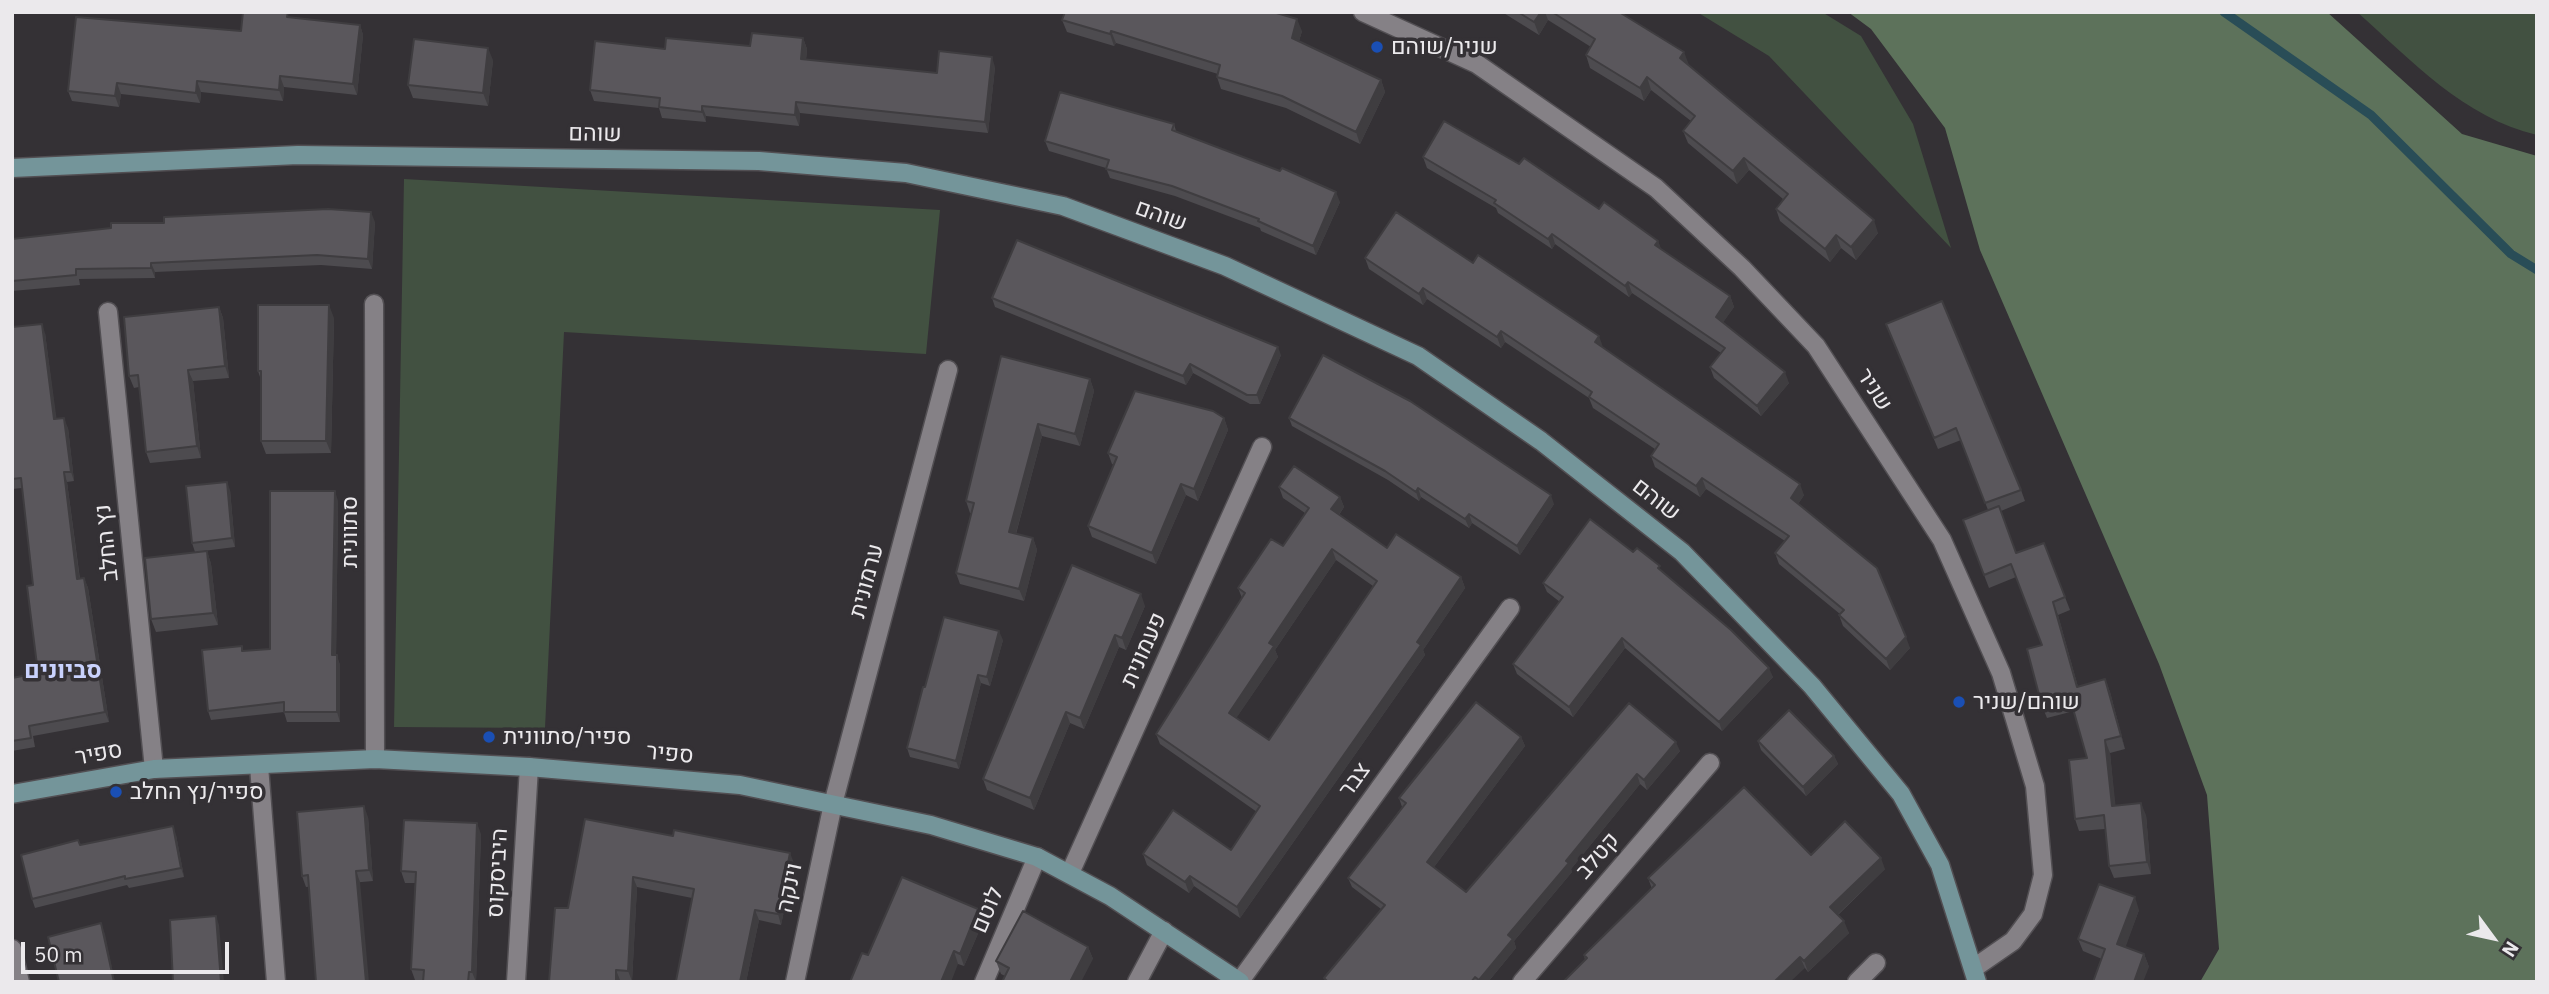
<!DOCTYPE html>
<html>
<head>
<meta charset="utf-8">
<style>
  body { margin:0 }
  #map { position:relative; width:2549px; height:994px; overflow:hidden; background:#343135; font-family:"IBM Plex Sans",sans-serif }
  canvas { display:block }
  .frame { position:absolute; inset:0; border:14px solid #ebe9ec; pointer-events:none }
  .north { position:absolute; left:2458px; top:903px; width:70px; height:70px; -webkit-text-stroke:5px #343135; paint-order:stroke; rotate:123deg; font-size:19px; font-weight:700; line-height:28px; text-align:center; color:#ebe9ec }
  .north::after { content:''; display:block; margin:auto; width:24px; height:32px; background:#ebe9ec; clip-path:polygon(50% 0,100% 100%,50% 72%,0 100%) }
  .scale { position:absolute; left:21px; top:942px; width:208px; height:32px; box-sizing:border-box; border:4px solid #ebe9ec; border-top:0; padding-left:9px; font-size:21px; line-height:24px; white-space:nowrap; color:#ebe9ec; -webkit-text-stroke:5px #343135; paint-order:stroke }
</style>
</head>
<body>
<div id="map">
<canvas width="2549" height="994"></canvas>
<div class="frame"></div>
<div class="north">N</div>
<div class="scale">50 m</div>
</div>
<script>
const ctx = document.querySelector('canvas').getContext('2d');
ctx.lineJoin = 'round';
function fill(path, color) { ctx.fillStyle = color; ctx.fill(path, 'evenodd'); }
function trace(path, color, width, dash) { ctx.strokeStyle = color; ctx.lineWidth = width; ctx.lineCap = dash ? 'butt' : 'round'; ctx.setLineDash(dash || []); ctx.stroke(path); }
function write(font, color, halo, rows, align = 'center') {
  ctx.font = font + ' "IBM Plex Sans",Heebo,sans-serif'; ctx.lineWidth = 7; ctx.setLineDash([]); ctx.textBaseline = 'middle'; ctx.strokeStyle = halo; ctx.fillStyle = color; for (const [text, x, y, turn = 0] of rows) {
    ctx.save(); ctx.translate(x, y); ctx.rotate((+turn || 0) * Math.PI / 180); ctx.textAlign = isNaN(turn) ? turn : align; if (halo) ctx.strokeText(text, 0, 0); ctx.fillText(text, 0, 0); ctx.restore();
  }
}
const green = new Path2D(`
  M1697,12H1822L1861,36L1913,124L1951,248L1769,56Z
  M2357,12H2537V135C2464,118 2411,60 2357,12Z
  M404,179L940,210L926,354L564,332L545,728L394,727Z`);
const forest = new Path2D(`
  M1848,12H2327L2462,134L2537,156V982H2200L2219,949L2207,795L2159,664L1980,250L1945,128L1871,29Z`);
const stream = new Path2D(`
  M2224,12L2371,115L2511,254L2537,270`);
const street = new Path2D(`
  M1363,12L1477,64L1656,188L1742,268L1816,346L1942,540L2001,673L2035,786L2043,875L2033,914L2013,941L1974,968
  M374,304L375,759
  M108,312L154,769
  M259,766L276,982
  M1070,873L1262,447
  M12,949L20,982
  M1240,981L1510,608
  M516,982L529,767
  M795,982L833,804L948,370
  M984,982L1037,857
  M1137,982L1164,931
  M1522,982L1710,763
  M1857,982L1876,963`);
const secondary = new Path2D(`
  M12,168L298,155L759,161L906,173L1063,206L1225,266L1418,356L1541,441L1682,552L1812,686L1901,794L1940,865L1977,982
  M12,794L154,769L375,759L529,767L740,785L931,825L1037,857L1110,896L1240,982`);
const wall = new Path2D(`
  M1502,12H1619L1689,65L1878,233L1856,260L1841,248L1830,262L1780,221L1776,209L1783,199L1749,170L1737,184L1688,143L1683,131L1691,121L1651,90L1644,101L1590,68L1586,55L1591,47L1548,20L1539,35Z
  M292,17L360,25L363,35L357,95L284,87L283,101L201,92L200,103L121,94L119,107L72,101L68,91L241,31Z
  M1062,20L1302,31L1299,41L1381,80L1385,92L1360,144L1286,108L1221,89L1217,77L1218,74L1116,43L1114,46L1067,32Z
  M803,38L807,49L806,60L937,73L995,67L988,133L800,113L799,126L706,116V122L662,118L659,108L594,101L590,90L665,49L750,46Z
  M493,60L488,106L413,98L408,85Z
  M1174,124L1176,131L1340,202L1316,255L1261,231L1260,228L1175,196L1110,178L1106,168L1049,151L1045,141Z
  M1423,157L1599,209L1658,241L1661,250L1730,296L1734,307L1723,322L1789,383L1761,416L1714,378L1710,367L1721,353L1632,293L1629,297L1555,244L1552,249L1498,213L1496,208L1427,168Z
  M375,222L372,269L321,265L155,272V278L79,279L80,285L12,291V239Z
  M1365,258L1473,263L1603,347L1804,495L1798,504L1910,648L1890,670L1843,626L1839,615L1840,614L1779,564L1775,553L1785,541L1706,489L1700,497L1655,467L1651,456L1655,449L1593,408L1589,398L1505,342L1501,348L1427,299L1423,305L1369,269Z
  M992,298L1281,355L1260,404H1250L1193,373L1186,385L995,307Z
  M219,307L223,318L229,378L193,381L201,458L150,463L146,452L139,387L134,388L129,376Z
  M334,318L331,453L266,454L261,441V380L258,371Z
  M1886,324L2021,490L2025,501L2001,511L2016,553L2044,543L2070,610L2058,615L2078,687L2105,679L2110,692L2125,749L2110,753L2115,806L2146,815L2151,874L2114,878L2109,866L2105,829L2079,831L2075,819L2087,758L2074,711L2047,718L2042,706V645L2016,577L1989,588L1963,520L1988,510L1961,440L1938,449Z
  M12,327L45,333L56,419L68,428L74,481L67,482L80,579L84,578L88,588L109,722L33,736L35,747L12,751V678L38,673L33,585L22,488L12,489Z
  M1001,356L1090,379L1094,391L1080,446L1042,436L1016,534L1033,538L1037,550L1024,601L960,584L956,573L972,513H970L966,501Z
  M1224,418L1228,430L1198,501L1186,495L1156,564L1092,537L1088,526L1114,465L1112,464L1108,453Z
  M1289,418L1554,504L1520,555L1472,523L1469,528L1421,497L1419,501L1388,480L1292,426Z
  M1279,487L1340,497L1344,507L1339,515L1387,548L1461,577L1465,588L1423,650L1425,655L1240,918L1194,886L1189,893L1147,865L1143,854L1231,850L1257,812L1160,744L1156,734L1242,598L1238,588L1283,546L1305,513L1283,498ZM1336,560L1373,586L1269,740L1236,718L1278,657L1275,650Z
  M230,490L235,547L195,552L192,543Z
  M338,501L336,655L340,665V722H287L284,712L211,720L208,711L244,651L270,649Z
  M207,551L211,564L218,625L156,632L151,619Z
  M1633,552L1662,572L1773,677L1722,731L1625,648L1573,717L1517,674L1513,664L1560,602L1547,592L1543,583Z
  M1072,565L1145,606L1126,650L1119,647L1084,729L1070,723L1034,810L987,790L983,779Z
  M1003,640L990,686L981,683L959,769L910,757L907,748L925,687Z
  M1629,703L1680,751L1647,790L1640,784L1571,869L1572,872L1514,941L1516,948L1488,982H1326L1324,978L1381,909L1352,887L1348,878L1402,807L1399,798L1521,737L1525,746L1434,867L1466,892Z
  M1758,741L1834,756L1838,764L1806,796L1761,750Z
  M368,817L373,881L306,887L302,876Z
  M481,834L476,982H423L424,981L415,980L411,969L415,883H405L401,871Z
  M176,835L184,877L129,888L127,885L35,908L32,899L80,845Z
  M673,836L794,863L781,925L759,920L746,982H676L692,898L637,887L632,981L549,982L568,908Z
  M1811,855L1885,869L1838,915L1849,933L1808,972L1805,968L1585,960L1584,955L1652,889L1648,878Z
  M978,909L983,922L964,966L958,964L868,955Z
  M2139,910L2125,947L2144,954L2149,967L2102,959L2083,951L2078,939Z
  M1088,947L1093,959L1005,976L1001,974L996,961Z`);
const shadedWall = new Path2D(`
  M1541,12H1545L1548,20L1539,35L1534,22Z
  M1297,19L1302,31L1296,50L1292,38Z
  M360,25L363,35L357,95L353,84Z
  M1111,31L1116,43L1114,46L1110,34Z
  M803,38L807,49L805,70L801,59Z
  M488,48L493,60L488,106L483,93Z
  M1684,52L1689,65L1680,58Z
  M992,57L995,67L988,133L985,122Z
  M280,76L284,87L283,101L279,90Z
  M1647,77L1651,90L1644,101L1640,88Z
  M1381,80L1385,92L1360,144L1356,132Z
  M197,81L201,92L200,103L196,93Z
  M117,83L121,94L119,107L115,96Z
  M796,102L800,113L799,126L795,115Z
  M702,106L706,116V122L702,112Z
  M1744,158L1749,170L1737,184L1733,171Z
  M1336,192L1340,202L1316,255L1313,246Z
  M371,212L375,222L372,269L368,259Z
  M1874,220L1878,233L1856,260L1851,247Z
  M1552,234L1555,244L1552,249L1548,239Z
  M1836,235L1841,248L1830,262L1825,249Z
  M1658,241L1662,251L1655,245Z
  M151,263L155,272V278L151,268Z
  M1628,282L1632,293L1629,297L1625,286Z
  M1423,288L1427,299L1423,305L1419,294Z
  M1730,296L1734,307L1720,327L1716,317Z
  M329,305L334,318L331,453L326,441Z
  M219,307L223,318L229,378L225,366Z
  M42,324L45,333L58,429L54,419Z
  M1501,331L1505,342L1501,348L1497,337Z
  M1599,336L1603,347L1599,353L1595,342Z
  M1278,347L1281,355L1260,404L1257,395Z
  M1190,364L1193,373L1186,385L1183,376Z
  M188,370L193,381L201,458L197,446Z
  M1785,372L1789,383L1761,416L1757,406Z
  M1090,379L1094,391L1080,446L1075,434Z
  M64,418L68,428L74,481L71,472Z
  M1224,418L1228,430L1198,501L1194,489Z
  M1038,424L1042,436L1013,544L1009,532Z
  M64,472L67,482L81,589L77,579Z
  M1702,478L1706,489L1700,497L1696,486Z
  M227,482L230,490L235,547L232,538Z
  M1181,484L1186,495L1156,564L1152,553Z
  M1800,484L1804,495L1795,509L1791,498Z
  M1418,488L1421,497L1419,501L1416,492Z
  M335,491L338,501L336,665L332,655Z
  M1551,495L1554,504L1520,555L1517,546Z
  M1340,497L1344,507L1335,520L1331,509Z
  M1469,514L1472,523L1469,528L1465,519Z
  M1033,538L1037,550L1024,601L1019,589Z
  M1332,549L1336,560L1275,650L1278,657L1233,723L1229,713L1269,643Z
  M207,551L211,564L218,625L213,613Z
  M1461,577L1465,588L1423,650L1425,655L1240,918L1237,907Z
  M84,578L88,588L109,722L105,712Z
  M1141,594L1145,606L1126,650L1122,638Z
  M2053,602L2058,615L2081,700L2077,687Z
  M999,631L1003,640L990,686L987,677Z
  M1115,635L1119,647L1084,729L1080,718Z
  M1906,637L1910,648L1890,670L1886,659Z
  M1622,638L1625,648L1573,717L1569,707Z
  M337,655L340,665V722L337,712Z
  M1769,668L1773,677L1722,731L1719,722Z
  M978,675L981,683L959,769L956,761Z
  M2105,679L2110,692L2125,749L2121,736Z
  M1066,712L1070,723L1034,810L1030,798Z
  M1521,737L1525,746L1431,871L1427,862Z
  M2105,740L2110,753L2117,819L2112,806Z
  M1676,742L1680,751L1647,790L1644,780Z
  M1834,756L1838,764L1806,796L1803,787Z
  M1637,774L1640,784L1571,869L1572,872L1514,941L1516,948L1488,982H1479V980L1508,935L1566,861Z
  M2141,803L2146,815L2151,874L2147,862Z
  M364,806L368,817L373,881L369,870Z
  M477,823L481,834L476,982L472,972Z
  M173,826L176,835L184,877L181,868Z
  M790,853L794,863L781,925L778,914Z
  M1881,858L1885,869L1834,918L1830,907Z
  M356,871L360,882L369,982H366Z
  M1190,876L1194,886L1189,893L1185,882Z
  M633,877L637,887L632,981L628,971Z
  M2135,897L2139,910L2122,957L2117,944Z
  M978,909L983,922L964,966L960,954Z
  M755,910L759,920L746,982H740Z
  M216,916L219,925L224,982H221Z
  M1844,921L1849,933L1808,972L1804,961Z
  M101,923L105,934L115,982H114Z
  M1088,947L1093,959L1081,982H1070Z
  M954,951L958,964L951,982H941Z
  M2144,954L2149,967L2143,982H2134Z
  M1800,957L1805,968L1790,982H1774Z
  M616,970L620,980V982H616Z`);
const building = new Path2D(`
  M243,12H288L287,17L360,25L353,84L280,76L279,90L197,81L196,93L117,83L115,96L68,91L76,17L241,31Z
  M1065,12H1273L1297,19L1292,38L1381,80L1356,132L1282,96L1217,77L1220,65L1111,31L1110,34L1062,20Z
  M1518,12H1541L1534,22Z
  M1552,12H1619L1684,52L1680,58L1874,220L1851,247L1836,235L1825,249L1776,209L1788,194L1744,158L1733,171L1683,131L1695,116L1647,77L1640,88L1586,55L1595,39Z
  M752,33L803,38L801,59L937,73L939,51L992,57L985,122L796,102L795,115L702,106V112L659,107L660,98L590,90L595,41L665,49L666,38L750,46Z
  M414,39L488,48L483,93L408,85Z
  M1060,92L1174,124L1172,130L1280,171L1282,168L1336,192L1313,246L1258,221L1259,219L1172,186L1106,169L1109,160L1045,141Z
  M1444,121L1519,164L1524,158L1599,209L1604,202L1658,241L1655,245L1730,296L1716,317L1785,372L1757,406L1710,367L1725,348L1628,282L1625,286L1552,234L1548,239L1494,203L1496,200L1423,157Z
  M328,209L371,212L368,259L317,255L151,263V268L76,269V275L12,281V239L111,228V223H164V217Z
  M1396,212L1473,263L1478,255L1599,336L1595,342L1800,484L1791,498L1877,568L1906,637L1886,659L1839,615L1844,610L1775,553L1789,536L1702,478L1696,486L1651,456L1659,444L1589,397L1592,392L1501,331L1497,337L1423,288L1419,294L1365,258Z
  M1017,240L1278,347L1257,395H1247L1190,364L1183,376L992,298Z
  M1942,301L2021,490L1985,503L1956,428L1934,438L1886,324Z
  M258,305H329L326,441H261V371H258Z
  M219,307L225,366L188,370L197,446L146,452L138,375L129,376L124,317Z
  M42,324L54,419L64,418L71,472H64L77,579L84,578L105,712L29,726L31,738L12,741V678L38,673L27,586L33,585L21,478L12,479V327Z
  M1323,355L1410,401L1551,495L1517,546L1469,514L1465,519L1418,488L1416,492L1385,471L1289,418Z
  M1001,356L1090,379L1075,434L1038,424L1009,532L1033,538L1019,589L956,573L974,503L966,501Z
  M1135,391L1213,411L1224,418L1194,489L1181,484L1152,553L1088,526L1117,457L1108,453Z
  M1294,466L1340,497L1331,509L1387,548L1396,534L1461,577L1417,642L1421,645L1237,907L1190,876L1185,882L1143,854L1173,810L1231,850L1260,806L1156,734L1245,593L1238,588L1271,539L1283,546L1309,508L1279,487ZM1332,549L1377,581L1269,740L1229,713L1274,646L1269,643Z
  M227,482L232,538L192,543L186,486Z
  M270,491H335L332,655H337V712H284V702L208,711L202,650L242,646V651L270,649Z
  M1999,506L2016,553L2044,543L2065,597L2053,602L2077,687L2105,679L2121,736L2105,740L2112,806L2141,803L2147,862L2109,866L2104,815L2075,819L2069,760L2087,758L2070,698L2042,706L2027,649L2042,645L2011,564L1984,575L1963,520Z
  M1590,519L1633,552L1637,548L1660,566L1658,568L1731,630L1769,668L1719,722L1622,638L1569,707L1513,664L1563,597L1543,583Z
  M207,551L213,613L151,619L145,558Z
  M1072,565L1141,594L1122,638L1115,635L1080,718L1066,712L1030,798L983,779Z
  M944,617L999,631L987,677L978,675L956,761L907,748L923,687H925Z
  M1476,702L1521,737L1427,862L1466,892L1629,703L1676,742L1644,780L1637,774L1566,861L1569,863L1508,935L1513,939L1479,980L1475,977L1471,982H1328L1324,978L1385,905L1348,878L1406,803L1399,798Z
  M1789,710L1834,756L1803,787L1758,741Z
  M1744,787L1811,855L1845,821L1881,858L1830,907L1844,921L1804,961L1800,957L1774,982H1563L1587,958L1584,955L1655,885L1648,878Z
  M364,806L369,870L356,871L366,982H316L308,875L302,876L297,812Z
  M585,819L673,836L674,830L790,853L778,914L755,910L740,982H681L676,981L694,889L633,877L628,971L616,970V982H549L555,908H568Z
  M404,820L477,823L472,972H469L468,982H423L424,970L411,969L416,872L401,871Z
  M173,826L181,868L125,879V876L32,899L21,855L78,840L80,845Z
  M902,877L978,909L960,954L954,951L941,982H850L862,953L868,955Z
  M2099,884L2135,897L2117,944L2144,954L2134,982H2093L2105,949L2078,939Z
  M1023,911L1088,947L1070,982H1002L1009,968L996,961Z
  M216,916L221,982H173L170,920Z
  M101,923L114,982H59L48,937Z`);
const markers = [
  [1377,47,7,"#1a4fb4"],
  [1959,702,7,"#1a4fb4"],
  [489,737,7,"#1a4fb4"],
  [116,792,7,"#1a4fb4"]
];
const poiNames = [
  ["שניר/שוהם",1391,47],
  ["שוהם/שניר",1973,702],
  ["ספיר/סתוונית",503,737],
  ["ספיר/נץ החלב",130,792]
];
const streetNames = [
  ["שוהם",595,134,1],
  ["שוהם",1161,216,20],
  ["שניר",1874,390,57],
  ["שוהם",1656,500,38],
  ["סתוונית",350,532,-90],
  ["נץ החלב",107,543,-96],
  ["ערמונית",867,581,-75],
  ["פעמונית",1144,650,-66],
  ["ספיר",99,754,-10],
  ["ספיר",670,754,5],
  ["צבר",1355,780,-54],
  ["קטלב",1598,856,-49],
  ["היביסקוס",498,873,-87],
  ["וינקה",790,888,-78],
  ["לוטם",988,910,-67]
];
const neighbourhoodNames = [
  ["סביונים",63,671]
];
fill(green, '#425141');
fill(forest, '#5d725b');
trace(stream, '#294d57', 9);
trace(street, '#524f53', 21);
trace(secondary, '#524f53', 21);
trace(street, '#858186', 18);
trace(secondary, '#74959a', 18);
fill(wall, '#4d4b4f');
fill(shadedWall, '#3f3d40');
fill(building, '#5a575c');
trace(building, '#3f3d40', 2);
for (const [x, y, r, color] of markers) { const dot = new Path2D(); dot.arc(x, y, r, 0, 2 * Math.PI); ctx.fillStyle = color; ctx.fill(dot); trace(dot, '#343135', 2.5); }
write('23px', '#ebe9ec', '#343135', poiNames, 'left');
write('23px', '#ebe9ec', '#343135', streetNames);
write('bold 24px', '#c9d2fd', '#343135', neighbourhoodNames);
</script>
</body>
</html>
